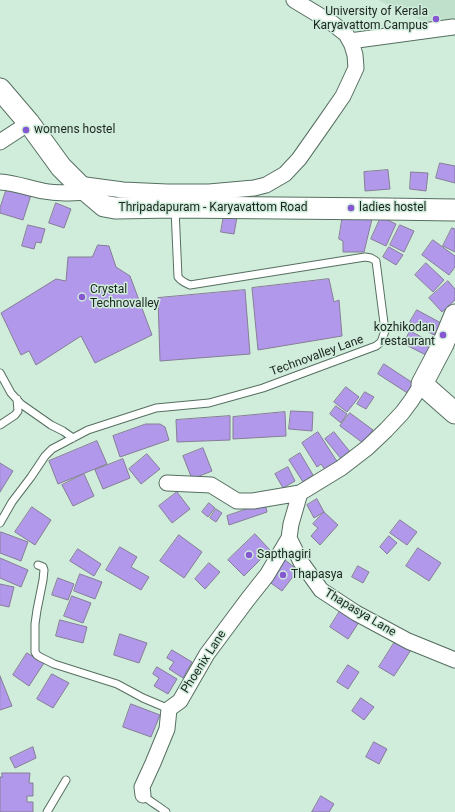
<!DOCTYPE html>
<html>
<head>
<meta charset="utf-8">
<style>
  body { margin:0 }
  canvas { display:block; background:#d0ecdb }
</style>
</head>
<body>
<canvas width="455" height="812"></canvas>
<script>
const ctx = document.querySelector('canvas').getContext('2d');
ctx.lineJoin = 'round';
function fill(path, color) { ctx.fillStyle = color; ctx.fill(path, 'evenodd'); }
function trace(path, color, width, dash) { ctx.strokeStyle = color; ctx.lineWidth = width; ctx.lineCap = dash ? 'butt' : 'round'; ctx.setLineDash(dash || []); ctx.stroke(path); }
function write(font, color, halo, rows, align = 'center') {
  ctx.font = font + ' Roboto,sans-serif'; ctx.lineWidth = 3; ctx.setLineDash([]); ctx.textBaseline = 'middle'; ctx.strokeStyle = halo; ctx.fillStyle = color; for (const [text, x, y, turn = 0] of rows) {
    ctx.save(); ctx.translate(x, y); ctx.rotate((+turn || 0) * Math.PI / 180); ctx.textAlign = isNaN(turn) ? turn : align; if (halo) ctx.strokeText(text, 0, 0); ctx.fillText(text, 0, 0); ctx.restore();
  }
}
const built = new Path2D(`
  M378,0H455V37Z`);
const building = new Path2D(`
  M440,163L455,166V183L436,178Z
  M388,170L390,189L365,191L364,172Z
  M411,172L428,173L426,191L410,189Z
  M8,185L32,192L23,220L0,213V208Z
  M56,203L71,209L64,228L49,223Z
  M343,214L372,219L364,252H343V241L339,239Z
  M224,215L237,217L234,234L221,232Z
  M381,217L396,224L386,246L371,239Z
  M28,225L45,229L41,243L36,242L34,249L22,246Z
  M400,225L414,231L404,252L390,245Z
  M452,228L455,229V252L443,246Z
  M433,240L455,256V267L449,275L422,255Z
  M98,245L109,246L116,267L130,276L152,335L95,363L81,336L36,365L29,351L21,355L1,313L56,279L66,281L68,257H92Z
  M389,247L403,255L396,265L383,257Z
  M426,263L444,280L433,292L415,275Z
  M329,279L334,302L339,300L342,336L258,350L252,288Z
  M448,281L455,289V300L442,312L429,298Z
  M245,290L250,354L160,361L158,298Z
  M417,310L441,323L434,335L410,322Z
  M410,331L433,343L426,355L404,344Z
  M384,364L416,385L409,394L378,374Z
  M346,387L359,397L347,412L334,402Z
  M365,392L374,397L366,409L357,404Z
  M336,406L347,414L341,423L330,414Z
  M291,411L313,412L312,431L289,429Z
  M285,412L286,436L233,439V417Z
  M350,413L373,430L363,443L340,426Z
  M230,416V440L177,442L176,420Z
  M146,424H160L165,427L169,440L120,457L113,436Z
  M318,432L340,466L328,474L321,464L317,467L302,443Z
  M334,432L351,453L342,460L325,439Z
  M97,441L107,464L58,484L49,461Z
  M203,448L212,471L192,479L183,456Z
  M300,453L313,475L303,482L289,460Z
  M147,454L160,469L141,484L129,469Z
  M123,459L130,478L103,489L95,470Z
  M0,463L13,471L0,492Z
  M288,467L295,481L283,488L275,474Z
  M84,474L94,496L73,506L62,485Z
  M177,492L190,509L172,523L159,506Z
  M317,499L324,512L314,518L307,505Z
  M209,503L215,508L208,517L202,512Z
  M265,503L267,512L229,525L227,516Z
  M32,507L51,520L35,545L15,532Z
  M216,509L222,513L216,522L210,518Z
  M324,512L338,525L320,545L311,536L318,528L313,524Z
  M400,520L417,532L407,545L390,533Z
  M1,532L28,542L21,561L0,553V534Z
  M255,534L270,550L244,576L228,560Z
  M179,535L202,552L184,578L160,561Z
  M389,536L397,543L387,554L380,547Z
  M120,547L137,557L131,567L149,577L141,590L106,570Z
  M418,548L441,563L429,581L406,566Z
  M78,549L101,564L94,576L70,561Z
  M0,558L28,570L21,587L0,578Z
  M285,560L298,570L282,591L268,581Z
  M209,563L220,572L205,589L195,579Z
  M358,566L369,572L363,583L352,577Z
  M80,574L102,582L95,599L74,591Z
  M58,578L74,584L68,600L52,595Z
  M0,584L14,587L9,607L0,605Z
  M72,596L91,603L83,623L64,616Z
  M340,611L359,622L348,639L330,627Z
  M60,620L87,627L83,643L56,636Z
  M120,634L147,643L139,663L114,655Z
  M396,640L411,650L394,676L379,667Z
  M172,650L192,662L183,678L169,669L174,662L167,658Z
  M27,653L44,663L29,686L13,675Z
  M348,665L359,672L348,689L337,682Z
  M157,667L177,679L168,694L154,686L159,678L153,674Z
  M52,674L69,683L53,708L37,699Z
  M0,676L12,706L0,710Z
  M361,698L374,707L364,720L352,711Z
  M131,704L160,715L151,737L123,727Z
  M374,742L387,749L379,764L366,757Z
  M33,747L36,758L15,768L10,758Z
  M2,773H30L29,783H33V796H27V802H33V812H0V777H2Z
  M321,796L334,804L329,812H312Z`);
const lane = new Path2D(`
  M0,373L11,393L21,404L51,425L63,431L73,438
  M0,425L15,415L18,411L17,399
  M0,523L12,502L31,477L45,456L52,449L88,430L156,408L209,403L263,388L376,346L381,342L385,331L376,261L371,258L365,257L190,285C185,283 181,281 178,277L175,209
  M38,565L43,567L44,570L43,580L37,610L35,624V652L37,655L40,657L54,664L117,684L143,698L169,709
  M143,795C150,802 159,806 166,812
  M47,812L66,780`);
const street = new Path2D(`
  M350,41L453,27
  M0,142L29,123
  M0,182C15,183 28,188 43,191C58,194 72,193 87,192
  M78,184L123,190L167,192H209L254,188L266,185L285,174L299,159L325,122L343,96L356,68L355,55L352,45L346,34L332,23L294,0
  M167,483L211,485L237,501H253L300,493L341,468L367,448L386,430L402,413L411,401L422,384
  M289,538L301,562L321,590L356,613L408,641L455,660
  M143,795L142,787L153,763L167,729L169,709L180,701L207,654L248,599L267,575L289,538L291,524L300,493`);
const secondary = new Path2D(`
  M0,89L29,123L61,167L78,184L104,206L115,208L175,207L385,209L455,210
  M455,315L443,344L422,384L455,413`);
const markers = [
  [436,19,4,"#8558d1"],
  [26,130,4,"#8558d1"],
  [351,208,4,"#8558d1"],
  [82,297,4,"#8558d1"],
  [443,335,4,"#8558d1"],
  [249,555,4,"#8558d1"],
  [283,575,4,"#8558d1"]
];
const poiNames = [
  ["University of Kerala",428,12,"right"],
  ["Karyavattom Campus",428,26,"right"],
  ["womens hostel",34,130],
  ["ladies hostel",359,208],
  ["Crystal",90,290],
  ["Technovalley",90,304],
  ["kozhikodan",435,328,"right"],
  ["restaurant",435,342,"right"],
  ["Sapthagiri",257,555],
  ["Thapasya",291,575]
];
const streetNames = [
  ["Thripadapuram - Karyavattom Road",213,208],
  ["Technovalley Lane",317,356,-20],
  ["Thapasya Lane",360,613,31],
  ["Phoenix Lane",204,662,-57]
];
fill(built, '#bfe1cc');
fill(building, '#b298eb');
trace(building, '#857e96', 1);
trace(lane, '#566f60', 9);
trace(street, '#566f60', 17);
trace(secondary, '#566f60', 23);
trace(lane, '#fff', 7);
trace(street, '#fff', 15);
trace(secondary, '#fff', 21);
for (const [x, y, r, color] of markers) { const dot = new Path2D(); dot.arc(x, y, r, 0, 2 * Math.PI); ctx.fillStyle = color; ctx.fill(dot); trace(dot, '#d0ecdb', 1.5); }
write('12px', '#1b251f', '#d0ecdb', poiNames, 'left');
write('12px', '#1b251f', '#d0ecdb', streetNames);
</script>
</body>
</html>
